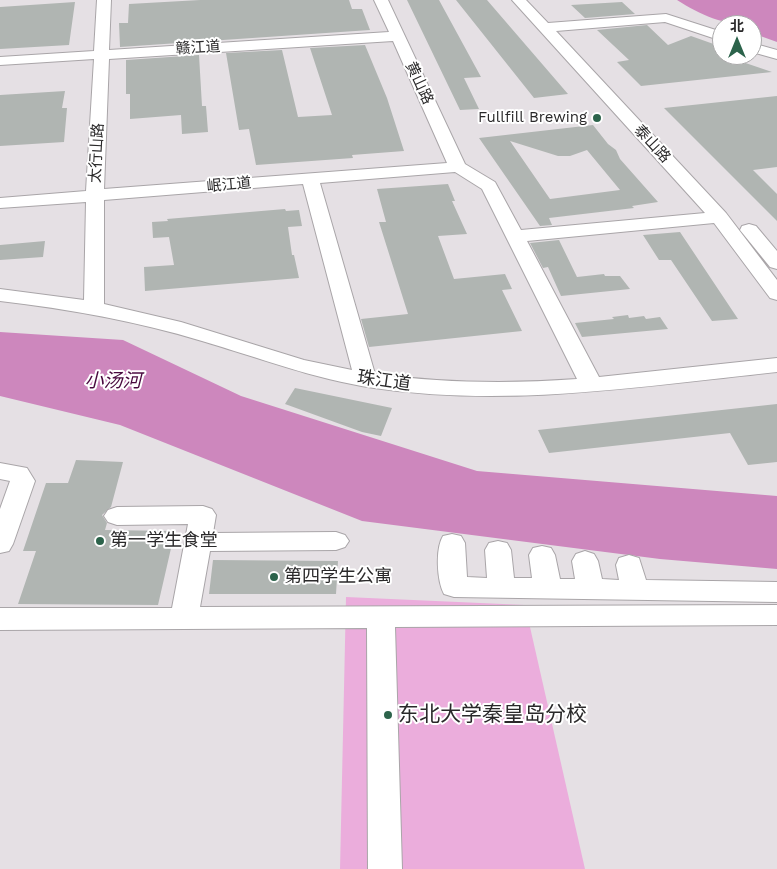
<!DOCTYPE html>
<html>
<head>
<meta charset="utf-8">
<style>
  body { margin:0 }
  #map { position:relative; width:777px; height:869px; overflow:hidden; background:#e5e0e4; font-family:"Work Sans","Noto Sans SC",sans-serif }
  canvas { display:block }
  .north { position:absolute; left:712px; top:15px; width:50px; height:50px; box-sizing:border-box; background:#fff; border:1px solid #aaa9aa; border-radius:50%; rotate:0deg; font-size:14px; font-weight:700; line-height:20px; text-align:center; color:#2a292a }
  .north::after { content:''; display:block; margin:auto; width:18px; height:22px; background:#2c634b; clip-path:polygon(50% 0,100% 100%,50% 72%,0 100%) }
</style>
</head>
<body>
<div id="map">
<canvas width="777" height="869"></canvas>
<div class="north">北</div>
</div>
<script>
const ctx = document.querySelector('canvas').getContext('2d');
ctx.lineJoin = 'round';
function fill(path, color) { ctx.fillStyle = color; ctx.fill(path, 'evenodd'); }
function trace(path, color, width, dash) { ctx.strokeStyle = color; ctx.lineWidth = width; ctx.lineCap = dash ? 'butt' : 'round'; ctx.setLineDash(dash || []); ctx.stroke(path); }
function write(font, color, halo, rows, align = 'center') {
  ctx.font = font + ' "Work Sans","Noto Sans SC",sans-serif'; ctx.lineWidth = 4; ctx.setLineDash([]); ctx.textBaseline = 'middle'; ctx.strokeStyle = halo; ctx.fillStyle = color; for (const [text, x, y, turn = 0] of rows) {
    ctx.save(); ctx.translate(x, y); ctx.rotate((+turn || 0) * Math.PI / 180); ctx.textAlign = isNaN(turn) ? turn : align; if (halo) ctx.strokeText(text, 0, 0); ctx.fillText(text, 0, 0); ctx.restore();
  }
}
const green = new Path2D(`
  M346,597L525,605L585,869H340Z`);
const water = new Path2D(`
  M677,0H777V42L752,33V25C723,25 701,15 677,0Z
  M0,332L123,340L241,396L477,471L777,496V569L660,559L362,521L120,425L0,396Z`);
const building = new Path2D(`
  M200,0H349L352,9H362L370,30L120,47L119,23H128L129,4Z
  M407,0H439L481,77L464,78L479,109L460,110Z
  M456,0H487L568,94L534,98Z
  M75,2L69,45L0,49V7Z
  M622,2L635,14L585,18L571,5Z
  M647,25L668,45L691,36L722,47V55L772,72L641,86L617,62L629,60L597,30Z
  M365,45L387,98L404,151L352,155L353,158L256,165L249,129L239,130L226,53L282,50L298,117L332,115L310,48Z
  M199,55L202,106H206L208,132L182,134L181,115L130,119V94H126V60Z
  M65,91L62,108H67L64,142L0,146V95Z
  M777,96V167L753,170L777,194V221L664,108Z
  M593,125L608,144L616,150L620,159L658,202L632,206L634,208L549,218L552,225L540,226L479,138ZM510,141L558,156H570L587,150L620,190L550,199Z
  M448,184L455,201H452L467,234L438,236L454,279L505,274L512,289L502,290L522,331L369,347L361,319L408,314L379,222H386L377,189Z
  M285,209L286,211L299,210L302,226L288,227L292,255H294L299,278L145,291L144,267L174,265L169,237L153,238L152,222L168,221L167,219Z
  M680,232L738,319L712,321L671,260H659L643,235Z
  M559,240L577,277L604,274L605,276H620L630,289L561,296L548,267L543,268L530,243Z
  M45,241L43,257L0,260V245Z
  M628,315L629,318L644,316L646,319L660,317L668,329L582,337L575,323L614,319L612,317Z
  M295,388L392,408L381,436L362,432L285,404Z
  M777,404V462L748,465L730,433L549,453L538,430Z
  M76,460L123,462L111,507L102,515L107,523L105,530L175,531L158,605L18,604L36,551H23L46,483H68Z
  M213,560L338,561L336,594H209Z`);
const minor = new Path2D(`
  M97,0H111L109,50L389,32L374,0H388L465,164L495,182L521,230L705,213L512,0H526L548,23L666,14L722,32V41L665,22L556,31L726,213L777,280V300L770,298L714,223L527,241L599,377L777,358V372C643,386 509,408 374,388C314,379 260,358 202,341C136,321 69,309 0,301V289L84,300L86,202L0,208V198L86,191L94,59L0,65V57L94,51ZM393,41L447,163L104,189L109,59ZM455,172L482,189L577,379C509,384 443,383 375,374L320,183ZM303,184L352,370L304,360L181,322L104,304V200Z
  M752,43L777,50V59L752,52Z
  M749,224L756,226L777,251V269L770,267L740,230L742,226Z
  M0,463L27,468L35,481L13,544L9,551L0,553V509L10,481L0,479Z
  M203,506L212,509L216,515L213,533L336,532L345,535L349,541L345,547L336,550L210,551L200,607L777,605V625L395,627L402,869H368L367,628L0,630V608H172L188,524L117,525L108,522L104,516L108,510L117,507Z
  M452,534L461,536L465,543L467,577L487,578L485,550L489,543L498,541L507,543L511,550L514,578H532L529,555L533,548L542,546L551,548L555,555L560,579H575L572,561L576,554L585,551L594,554L598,561L602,579L619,580L616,565L619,558L629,555L639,558L646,580L777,582V602L454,597L444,594C437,581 435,549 443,536Z`);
const markers = [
  [597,118,5,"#2c634b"],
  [100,541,5,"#2c634b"],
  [274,577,5,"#2c634b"],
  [388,715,5,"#2c634b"]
];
const farStreetnames = [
  ["赣江道",198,48,-3],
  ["黄山路",419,83,65],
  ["泰山路",652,144,47],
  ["太行山路",97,153,-87],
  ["岷江道",229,185,-5]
];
const farPoinames = [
  ["Fullfill Brewing",587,118]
];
const streetNames = [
  ["珠江道",384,381,8]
];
const poiNames = [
  ["第一学生食堂",110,541],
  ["第四学生公寓",284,577]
];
const waterNames = [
  ["小汤河",113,381]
];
const nearPoinames = [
  ["东北大学秦皇岛分校",398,715]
];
fill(green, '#ebaddc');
fill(water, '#cd87bd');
fill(building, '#b0b5b2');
trace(minor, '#a9a5a8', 2);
fill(minor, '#fff');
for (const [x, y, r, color] of markers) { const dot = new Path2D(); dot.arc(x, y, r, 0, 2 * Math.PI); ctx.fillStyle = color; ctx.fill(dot); trace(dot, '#fff', 2); }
write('15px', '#2a292a', '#fff', farStreetnames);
write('15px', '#2a292a', '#fff', farPoinames, 'right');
write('18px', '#2a292a', '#fff', streetNames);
write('18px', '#2a292a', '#fff', poiNames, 'left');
write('italic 19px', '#48083e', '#fff', waterNames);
write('21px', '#2a292a', '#fff', nearPoinames, 'left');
</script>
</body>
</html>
